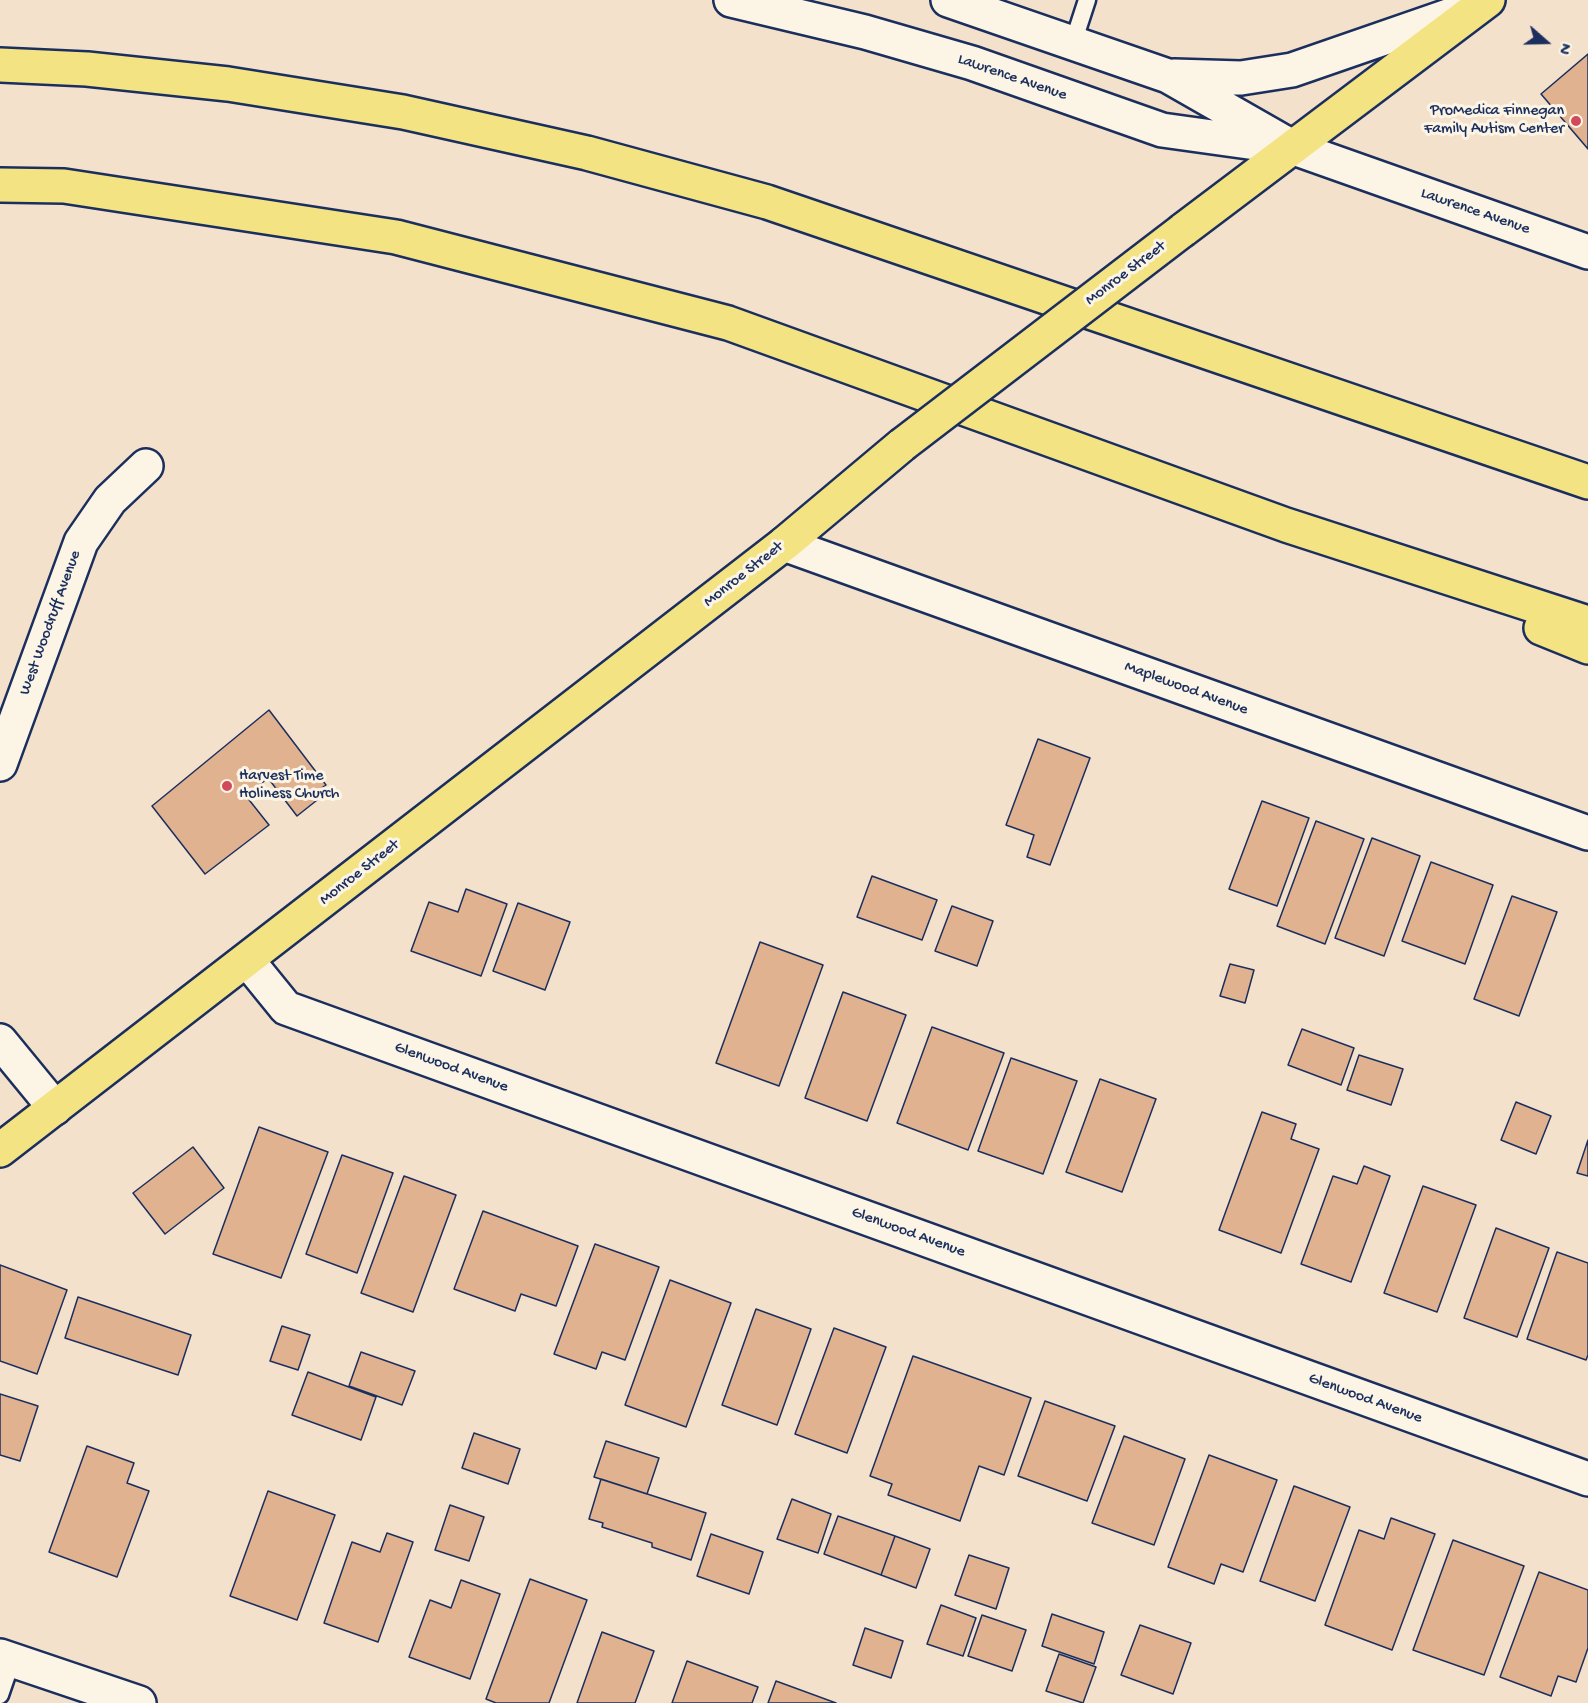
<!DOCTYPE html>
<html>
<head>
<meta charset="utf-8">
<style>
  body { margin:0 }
  #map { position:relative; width:1588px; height:1703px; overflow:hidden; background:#f4e1cc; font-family:"Gochi Hand",sans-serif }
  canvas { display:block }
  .north { position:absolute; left:1516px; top:12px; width:60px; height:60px; -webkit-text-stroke:4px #fcf5e5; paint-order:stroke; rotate:110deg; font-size:16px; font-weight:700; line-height:24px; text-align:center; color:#1b2f5e }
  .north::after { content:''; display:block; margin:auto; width:21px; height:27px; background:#1b2f5e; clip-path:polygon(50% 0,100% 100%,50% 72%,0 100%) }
</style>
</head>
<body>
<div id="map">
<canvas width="1588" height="1703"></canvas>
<div class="north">N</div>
</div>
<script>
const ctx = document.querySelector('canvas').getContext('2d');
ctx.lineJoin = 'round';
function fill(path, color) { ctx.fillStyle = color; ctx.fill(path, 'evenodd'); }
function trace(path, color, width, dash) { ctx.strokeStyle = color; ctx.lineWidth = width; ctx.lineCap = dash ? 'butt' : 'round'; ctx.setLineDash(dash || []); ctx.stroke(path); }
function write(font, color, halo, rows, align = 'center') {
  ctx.font = font + ' "Gochi Hand",sans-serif'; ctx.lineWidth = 6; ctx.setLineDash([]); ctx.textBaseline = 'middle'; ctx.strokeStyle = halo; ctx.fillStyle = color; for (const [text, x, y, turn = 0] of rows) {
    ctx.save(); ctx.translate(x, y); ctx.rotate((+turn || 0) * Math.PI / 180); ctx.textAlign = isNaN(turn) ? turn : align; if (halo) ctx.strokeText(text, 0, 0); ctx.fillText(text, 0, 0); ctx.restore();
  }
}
const building = new Path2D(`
  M1588,54V149L1541,94Z
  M269,710L326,785L323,787L326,793L297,816L268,778L246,796L269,825L205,874L152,806Z
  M1038,739L1090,758L1050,865L1027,857L1034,835L1006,825Z
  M1262,801L1309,818L1277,906L1229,889Z
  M1316,821L1364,839L1325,944L1277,926Z
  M1372,838L1420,856L1384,956L1335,938Z
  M1431,862L1493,885L1465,964L1402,941Z
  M872,876L937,900L922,940L857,917Z
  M466,889L507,904L481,976L411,951L429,902L458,912Z
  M1512,896L1557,912L1519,1016L1474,999Z
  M518,903L570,922L545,990L493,971Z
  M952,906L993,921L977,966L935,951Z
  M760,942L823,965L779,1086L716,1063Z
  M1230,964L1254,970L1245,1003L1220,996Z
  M843,992L906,1015L867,1121L805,1098Z
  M932,1027L1004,1053L968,1150L897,1123Z
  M1302,1029L1354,1048L1341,1085L1288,1065Z
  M1359,1055L1403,1069L1391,1105L1347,1090Z
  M1011,1058L1077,1081L1043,1174L978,1151Z
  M1100,1079L1156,1099L1122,1192L1066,1172Z
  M1516,1102L1551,1116L1536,1154L1501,1140Z
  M1262,1112L1296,1124L1291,1139L1319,1149L1281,1253L1219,1230Z
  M259,1127L328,1152L281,1278L213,1254Z
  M1588,1140V1176L1577,1173Z
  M193,1147L224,1188L165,1234L133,1193Z
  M342,1155L393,1173L357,1273L306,1254Z
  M1364,1166L1390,1176L1351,1282L1301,1264L1333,1176L1357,1184Z
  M404,1176L456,1195L413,1312L361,1293Z
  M1423,1186L1476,1205L1437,1312L1384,1293Z
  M483,1211L578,1246L556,1306L521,1294L515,1311L454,1289Z
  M1496,1228L1549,1248L1517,1337L1464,1318Z
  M595,1244L659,1267L625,1360L602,1352L596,1369L554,1354Z
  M1557,1252L1588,1263V1355L1586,1360L1527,1339Z
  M0,1265L67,1290L37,1374L0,1361Z
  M670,1280L731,1303L686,1427L625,1405Z
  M78,1297L191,1335L178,1375L65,1338Z
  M756,1309L811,1329L777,1425L722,1405Z
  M282,1326L310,1335L298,1370L270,1361Z
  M834,1328L886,1347L847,1453L795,1434Z
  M361,1352L415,1371L402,1405L349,1386Z
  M913,1356L1031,1398L1004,1475L979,1466L960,1521L888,1495L892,1484L870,1476Z
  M308,1372L376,1397L361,1440L292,1415Z
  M0,1394L38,1406L20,1461L0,1455Z
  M1045,1401L1115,1426L1087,1501L1018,1476Z
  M474,1433L520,1449L508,1484L462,1468Z
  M1124,1436L1185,1459L1154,1545L1092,1523Z
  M606,1441L659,1458L647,1494L594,1477Z
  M87,1446L134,1463L127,1483L149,1491L117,1577L49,1552Z
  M1209,1455L1277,1480L1243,1572L1221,1564L1214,1584L1168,1567Z
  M601,1479L706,1513L691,1560L652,1547V1543L602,1527L603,1523L589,1519Z
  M1294,1486L1350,1507L1315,1601L1260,1581Z
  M268,1491L335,1515L297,1620L230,1596Z
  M792,1499L831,1514L818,1553L777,1539Z
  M450,1505L484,1517L469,1561L435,1550Z
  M838,1516L895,1536L881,1575L824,1554Z
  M1391,1518L1435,1534L1392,1650L1325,1625L1359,1530L1384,1539Z
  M387,1533L413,1542L378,1642L324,1623L352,1542L380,1552Z
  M711,1534L763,1552L749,1594L697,1576Z
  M895,1536L930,1549L916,1588L881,1575Z
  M1453,1540L1524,1566L1484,1675L1413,1650Z
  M969,1555L1009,1568L996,1609L955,1595Z
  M1539,1572L1588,1590V1648L1576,1682L1558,1676L1551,1696L1500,1677Z
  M530,1579L587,1600L549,1703H496L486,1699Z
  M461,1580L500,1594L470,1679L409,1657L430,1600L451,1608Z
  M941,1605L976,1618L963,1656L927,1644Z
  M1052,1614L1104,1632L1094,1664L1042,1646Z
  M982,1615L1026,1630L1012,1671L968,1656Z
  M1140,1625L1191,1643L1173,1694L1121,1675Z
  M865,1628L903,1641L891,1678L853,1665Z
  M602,1632L654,1651L635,1703H577Z
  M1059,1654L1096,1667L1083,1703L1046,1691Z
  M687,1661L758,1687L752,1703H672Z
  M776,1681L836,1703H768Z`);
const lane = new Path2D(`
  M1073,43L1087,0
  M0,1695L12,1660`);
const street = new Path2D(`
  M784,544L1588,833
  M0,764L81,542L110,500L146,466
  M247,960L286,1008L1588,1479
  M0,1041L55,1108
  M0,1656L139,1703`);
const secondary = new Path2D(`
  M731,0L865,32L972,63L1162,130L1277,146
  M948,0L1168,76L1294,148L1588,252
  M1174,76L1241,78L1292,70L1474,7`);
const primary = new Path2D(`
  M1183,230L1488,0
  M0,1150L784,544L902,445`);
const highway = new Path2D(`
  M0,65L87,69L228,84L403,112L587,153L767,202L1588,482
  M0,185L64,186L396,237L728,323L1286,525L1588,623
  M1541,628L1588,647`);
const primaryBridge = new Path2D(`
  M902,445L1183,230`);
const markers = [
  [1576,121,6,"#d1495b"],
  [227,786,6,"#d1495b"]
];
const streetNames = [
  ["Lawrence Avenue",1012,78,19],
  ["Lawrence Avenue",1475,212,19],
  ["Monroe Street",1126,274,-37],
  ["Monroe Street",744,575,-38],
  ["West Woodruff Avenue",51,623,-70],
  ["Maplewood Avenue",1186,689,20],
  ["Monroe Street",360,873,-38],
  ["Glenwood Avenue",451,1068,20],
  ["Glenwood Avenue",908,1233,20],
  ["Glenwood Avenue",1365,1399,20]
];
const poiNames = [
  ["ProMedica Finnegan",1564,112],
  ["Family Autism Center",1564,130],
  ["Harvest Time",239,777,"left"],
  ["Holiness Church",239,795,"left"]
];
fill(building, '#e0b290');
trace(building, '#1b2f5e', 1.5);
trace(lane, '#1b2f5e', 21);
trace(street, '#1b2f5e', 38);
trace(secondary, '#1b2f5e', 38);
trace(primary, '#1b2f5e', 38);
trace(highway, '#1b2f5e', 38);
trace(lane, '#fcf5e5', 16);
trace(street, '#fcf5e5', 33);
trace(secondary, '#fcf5e5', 33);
trace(primary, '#f4e382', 33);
trace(highway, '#f4e382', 33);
trace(primaryBridge, '#1b2f5e', 38, []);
trace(primaryBridge, '#f4e382', 33);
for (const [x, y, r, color] of markers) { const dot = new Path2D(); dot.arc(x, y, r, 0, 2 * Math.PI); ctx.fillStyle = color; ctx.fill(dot); trace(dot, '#fcf5e5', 2); }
write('16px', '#1b2f5e', '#fcf5e5', streetNames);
write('16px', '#1b2f5e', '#fcf5e5', poiNames, 'right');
</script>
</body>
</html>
